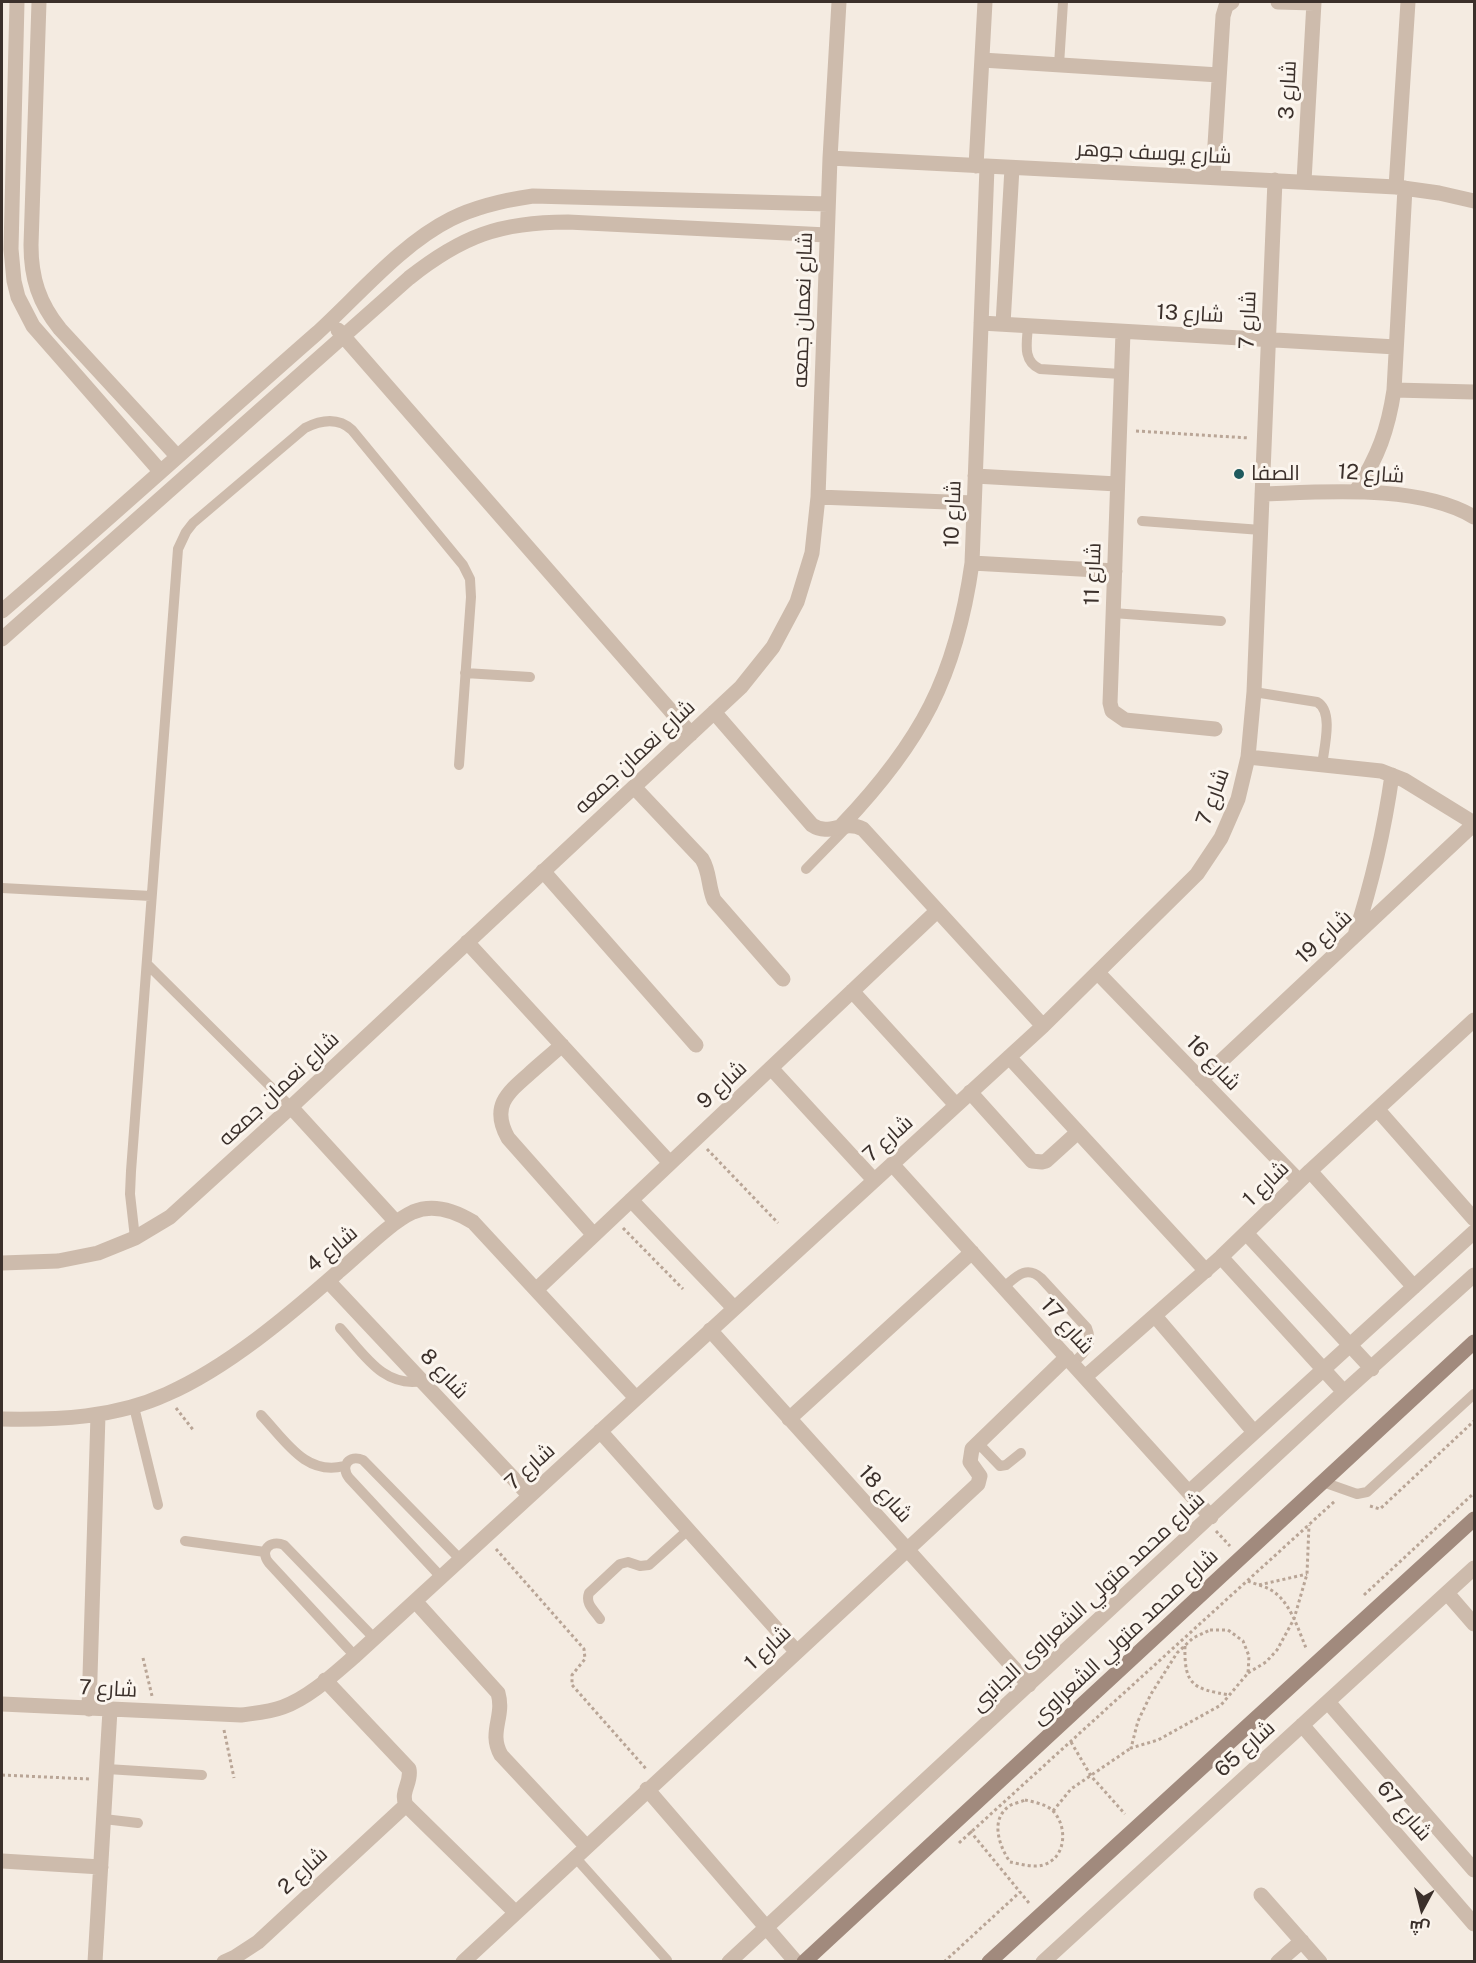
<!DOCTYPE html>
<html>
<head>
<meta charset="utf-8">
<style>
  body { margin:0 }
  #map { position:relative; width:1476px; height:1963px; overflow:hidden; background:#f4ebe1; font-family:"Public Sans",Cairo,sans-serif }
  canvas { display:block }
  .frame { position:absolute; inset:0; border:3px solid #3b302b; pointer-events:none }
  .north { position:absolute; left:1392px; top:1879px; width:60px; height:60px; -webkit-text-stroke:4px #fbf5ee; paint-order:stroke; rotate:187deg; font-size:16px; font-weight:700; line-height:24px; text-align:center; color:#3b302b }
  .north::after { content:''; display:block; margin:auto; width:21px; height:27px; background:#3b302b; clip-path:polygon(50% 0,100% 100%,50% 72%,0 100%) }
</style>
</head>
<body>
<div id="map">
<canvas width="1476" height="1963"></canvas>
<div class="frame"></div>
<div class="north">ش</div>
</div>
<script>
const ctx = document.querySelector('canvas').getContext('2d');
ctx.lineJoin = 'round';
function trace(path, color, width, dash) { ctx.strokeStyle = color; ctx.lineWidth = width; ctx.lineCap = dash ? 'butt' : 'round'; ctx.setLineDash(dash || []); ctx.stroke(path); }
function write(font, color, halo, rows, align = 'center') {
  ctx.font = font + ' "Public Sans",Cairo,sans-serif'; ctx.lineWidth = 6; ctx.setLineDash([]); ctx.textBaseline = 'middle'; ctx.strokeStyle = halo; ctx.fillStyle = color; for (const [text, x, y, turn = 0] of rows) {
    ctx.save(); ctx.translate(x, y); ctx.rotate((+turn || 0) * Math.PI / 180); ctx.textAlign = isNaN(turn) ? turn : align; if (halo) ctx.strokeText(text, 0, 0); ctx.fillText(text, 0, 0); ctx.restore();
  }
}
const path = new Path2D(`
  M1136,431L1249,438
  M707,1149L778,1223
  M623,1228L683,1289
  M176,1408L194,1431
  M1370,1506L1380,1509L1474,1421
  M1216,1531L1230,1546
  M496,1549L584,1649L585,1659L572,1675V1685L647,1770
  M1248,1581C1255,1584 1264,1586 1271,1590C1290,1601 1298,1629 1306,1648
  M1259,1585L1307,1574
  M1364,1595L1474,1493
  M1210,1630H1228L1243,1641L1249,1656L1248,1673L1221,1705L1158,1740L1131,1748L1138,1721L1151,1694L1177,1653L1193,1638Z
  M1185,1646C1184,1685 1193,1689 1230,1695
  M143,1658L152,1696
  M1248,1673L1266,1662L1277,1650L1294,1619L1307,1574L1309,1525
  M224,1730L234,1778
  M1071,1742L1091,1776L1125,1814
  M2,1775L89,1779
  M1025,1800C1034,1802 1045,1804 1052,1810C1068,1825 1067,1858 1043,1865C1034,1868 1020,1864 1010,1862C999,1846 989,1818 1011,1805C1015,1803 1021,1802 1025,1800Z
  M1053,1811L1071,1789L1131,1748
  M970,1831L1029,1903
  M959,1843L1336,1500
  M944,1962L1020,1892`);
const lane = new Path2D(`
  M1059,65L1063,2
  M1028,326C1027,342 1022,361 1040,369L1121,374
  M1142,521L1261,530
  M1113,613L1221,621
  M465,673L530,677
  M1254,692L1317,702C1334,711 1324,748 1322,765
  M806,869L848,826
  M2,888L151,896
  M147,964L291,1107
  M135,1238L130,1194L131,1171L178,549L186,532L193,523L305,428C321,420 338,417 352,430L463,565L470,579L471,597L459,765
  M1004,1287C1016,1277 1026,1265 1041,1278L1087,1328C1094,1345 1084,1353 1073,1363
  M340,1328C364,1354 383,1388 422,1381
  M134,1407L158,1505
  M261,1415C285,1440 305,1476 344,1466
  M978,1443L1000,1466L1006,1465L1021,1453
  M1323,1482L1357,1494L1367,1492L1474,1394
  M185,1541L265,1552
  M441,1577L349,1478C340,1466 349,1454 363,1460L460,1559
  M600,1619C594,1610 585,1604 589,1593L620,1564L628,1562L640,1566L649,1565L688,1530
  M355,1656L269,1563C259,1551 270,1539 284,1545L374,1638
  M107,1769L202,1775
  M104,1819L138,1823
  M574,1856L667,1960`);
const street = new Path2D(`
  M17,2L11,249L14,281L18,297L33,326L160,471
  M39,2L31,245C31,278 39,303 60,329L177,456
  M1278,2L1314,3
  M982,60L1219,75
  M830,158L1396,187L1439,193L1474,201
  M976,166L985,2
  M1213,177L1223,16L1226,6L1232,2
  M1304,181L1314,2
  M1396,187L1408,2
  M981,323L1396,347
  M1003,324L1012,168
  M338,330L691,734
  M1123,332L1110,703L1112,711L1125,720L1215,729
  M1394,390L1474,392
  M975,476L1117,484
  M1356,491C1378,457 1388,430 1394,390L1405,188
  M1262,494C1325,492 1419,484 1474,517
  M818,497L974,503
  M972,563L1115,571
  M2,611C108,520 211,426 316,334C357,297 401,244 451,219C477,206 505,200 533,196L828,204
  M2,639L409,278C462,236 500,222 568,222L827,235
  M714,712L812,825C830,837 843,819 863,829L1043,1026
  M1248,757L1381,771L1404,780L1474,823
  M634,787L702,859C710,872 708,886 714,900L783,979
  M842,825C921,742 956,677 972,563L987,167
  M543,871L696,1045
  M1355,935C1373,880 1384,832 1392,775
  M467,942L670,1163
  M1098,973L1299,1181
  M852,991L956,1105
  M562,1045C551,1055 540,1064 529,1074C506,1094 491,1107 508,1138L593,1234
  M1009,1057L1206,1271
  M771,1068L874,1180
  M1201,1080L1474,824
  M970,1092L1032,1161L1042,1162L1046,1161L1078,1132
  M291,1107L396,1222
  M1378,1110L1474,1219
  M892,1164L1211,1517
  M1310,1171L1414,1287
  M631,1200L734,1308
  M1246,1233L1372,1369
  M1221,1257L1344,1392
  M2,1263L58,1261L98,1253L135,1238L170,1217L291,1107L741,687L773,647L797,602L812,553L818,497L830,158L839,2
  M328,1281L529,1495
  M537,1289L937,911
  M1155,1316L1254,1432
  M710,1330L1029,1685
  M1085,1377L1221,1257L1310,1171L1474,1020
  M2,1419C58,1420 115,1418 167,1394C228,1367 288,1316 338,1272C359,1255 389,1223 413,1212C434,1203 455,1211 473,1222L636,1398
  M789,1419L972,1252
  M600,1431L796,1651
  M1189,1492L1474,1232
  M1447,1593L1474,1624
  M415,1601L498,1693C505,1717 488,1732 501,1755L586,1846
  M325,1680L409,1769C412,1783 400,1791 406,1805L515,1912
  M1328,1702L1474,1870
  M2,1704L241,1715C255,1713 270,1712 283,1707C310,1697 334,1674 355,1656L1043,1026L1197,874L1221,838L1238,799L1248,757L1254,692L1275,180
  M89,1709L98,1415
  M1302,1725L1474,1924
  M647,1789L796,1962
  M2,1861L101,1867
  M1261,1895L1320,1962
  M95,1962L110,1710
  M224,1962L235,1957L258,1942L406,1805
  M463,1962L978,1484L980,1476L970,1462L972,1449L1067,1357
  M729,1962L1344,1392L1474,1275
  M1043,1962L1474,1568
  M1278,1962L1302,1941`);
const secondary = new Path2D(`
  M804,1962L1474,1342
  M989,1962L1474,1519`);
const markers = [
  [1239,474,6,"#1f5a5e"]
];
const streetNames = [
  ["شارع 3",1288,90,-87],
  ["شارع يوسف جوهر",1154,153,3],
  ["شارع نعمان جمعه",803,310,-88],
  ["شارع 13",1190,314,3],
  ["شارع 7",1248,320,-88],
  ["شارع 12",1371,474,4],
  ["شارع 10",953,514,-88],
  ["شارع 11",1093,574,-88],
  ["شارع نعمان جمعه",635,757,-43],
  ["شارع 7",1213,797,-70],
  ["شارع 19",1324,937,-43],
  ["شارع 16",1213,1063,46],
  ["شارع 9",722,1085,-43],
  ["شارع نعمان جمعه",279,1089,-43],
  ["شارع 7",888,1139,-42],
  ["شارع 1",1266,1184,-44],
  ["شارع 4",332,1249,-40],
  ["شارع 17",1067,1326,48],
  ["شارع 8",444,1374,47],
  ["شارع 7",530,1467,-42],
  ["شارع 18",885,1494,48],
  ["شارع محمد متولي الشعراوى الجانبى",1088,1602,-43],
  ["شارع محمد متولي الشعراوى",1125,1637,-43],
  ["شارع 1",768,1648,-43],
  ["شارع 7",108,1689,3],
  ["شارع 65",1245,1749,-42],
  ["شارع 67",1404,1811,49],
  ["شارع 2",303,1871,-43]
];
const poiNames = [
  ["الصفا",1251,474]
];
trace(path, '#b9a596', 3, [3, 3]);
trace(lane, '#cdbbac', 10);
trace(street, '#cdbbac', 15);
trace(secondary, '#a18a7d', 15);
for (const [x, y, r, color] of markers) { const dot = new Path2D(); dot.arc(x, y, r, 0, 2 * Math.PI); ctx.fillStyle = color; ctx.fill(dot); trace(dot, '#fbf5ee', 2); }
write('21px', '#3b302b', '#fbf5ee', streetNames);
write('21px', '#3b302b', '#fbf5ee', poiNames, 'left');
</script>
</body>
</html>
